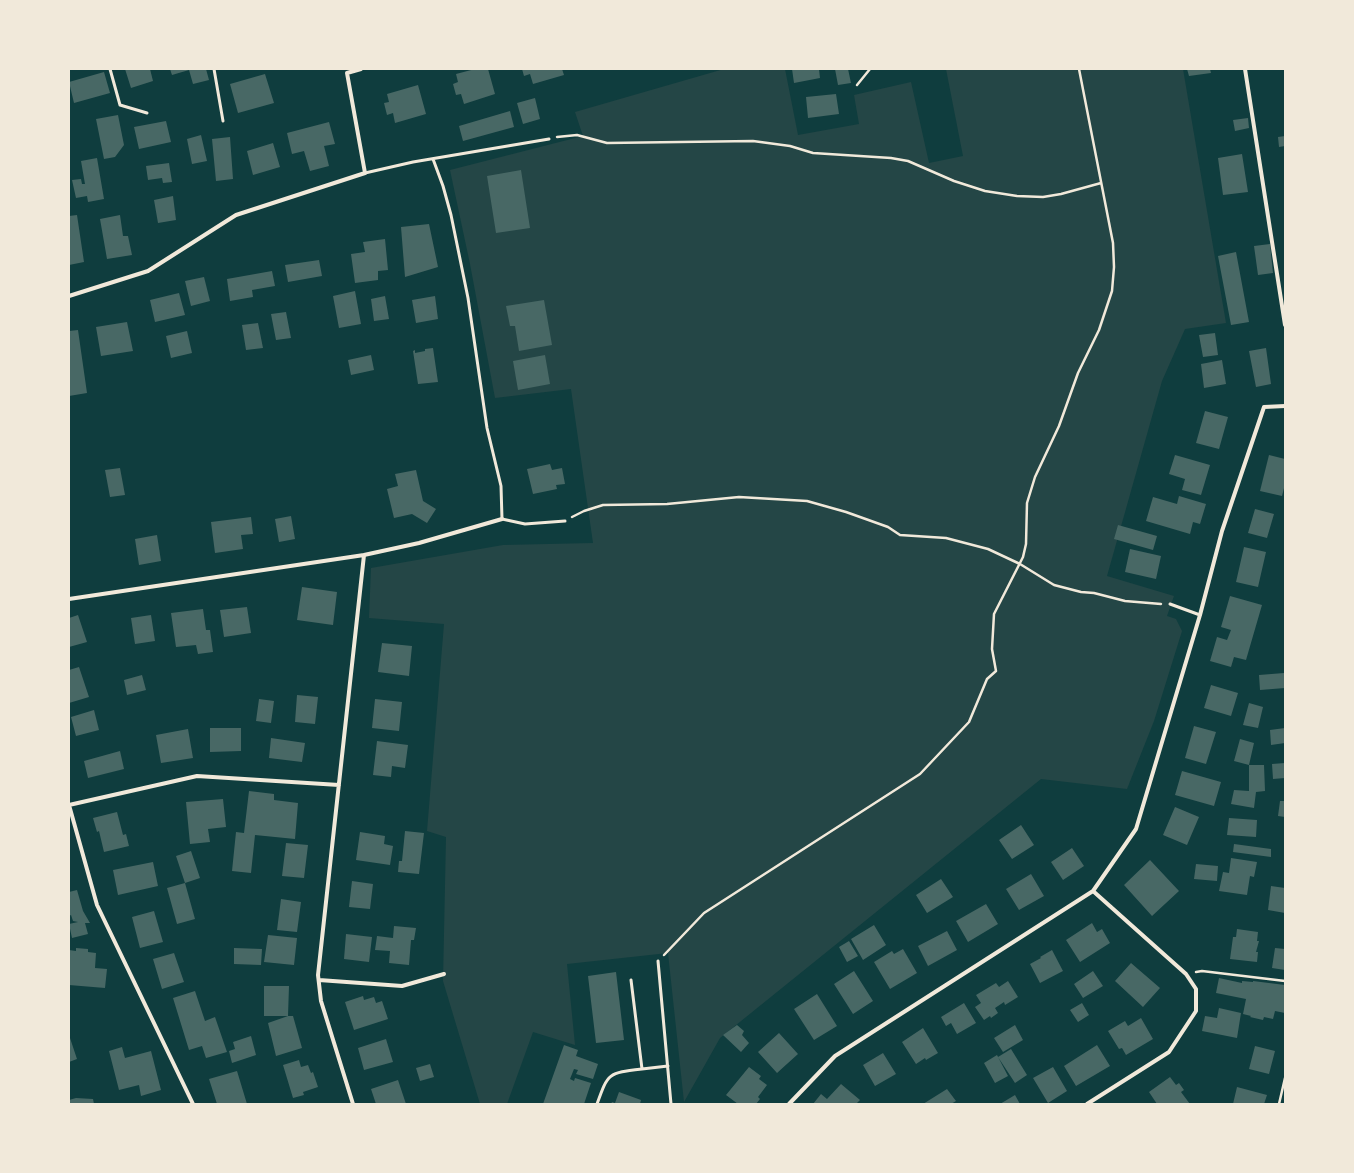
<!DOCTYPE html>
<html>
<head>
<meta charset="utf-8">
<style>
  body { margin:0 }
  #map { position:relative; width:1354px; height:1173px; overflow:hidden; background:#0f3d3e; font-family:"Work Sans",sans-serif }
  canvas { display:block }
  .frame { position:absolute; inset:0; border:70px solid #f1e9da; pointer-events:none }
</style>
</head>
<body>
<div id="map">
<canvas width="1354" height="1173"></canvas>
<div class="frame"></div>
</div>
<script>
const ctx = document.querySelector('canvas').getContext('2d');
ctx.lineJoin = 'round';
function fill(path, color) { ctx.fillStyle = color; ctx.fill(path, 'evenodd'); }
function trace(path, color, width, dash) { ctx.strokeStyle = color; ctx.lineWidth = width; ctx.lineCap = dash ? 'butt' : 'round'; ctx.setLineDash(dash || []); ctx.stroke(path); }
const green = new Path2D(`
  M724,69H785L798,135L859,124L854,95L911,82L929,163L963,156L946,69H1183L1226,323L1185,329L1162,381L1107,576L1174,596L1167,616L1176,619L1182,631L1154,721L1127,789L1041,779L720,1038L684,1102L668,953L567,964L575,1045L533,1032L507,1104H480L443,981L446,837L427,831L444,624L369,618L371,568L503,545L593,543L571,389L495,398L470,264L450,170L583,136L575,112Z`);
const building = new Path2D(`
  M125,69H150L153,81L131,88Z
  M170,69H206L209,80L193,84L189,70L172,75Z
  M475,69H488L495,94L464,104L461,94L456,95L453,84L458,82L456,74Z
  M522,69H562L564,75L533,84L530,74L524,76Z
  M792,69H819L820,78L794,83Z
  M835,69H848L851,83L838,85Z
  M1187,69H1210L1211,73L1189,76Z
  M104,72L110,93L74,103L69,82Z
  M265,74L274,103L238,113L230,84Z
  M418,85L426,114L395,123L393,113L387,115L384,103L389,102L387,94Z
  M836,94L839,114L808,118L806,97Z
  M535,98L540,119L523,124L517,103Z
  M510,111L514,127L463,141L459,126Z
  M118,115L124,145L115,157L104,159L96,119Z
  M1248,118L1249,128L1235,131L1233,120Z
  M166,121L171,142L139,149L134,127Z
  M329,122L335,144L324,146L329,166L310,171L304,151L292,154L287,133Z
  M201,135L207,161L192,164L187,139Z
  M1285,136V146L1279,147L1278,137Z
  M230,137L233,179L216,181L212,139Z
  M273,143L280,167L253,175L247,151Z
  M1242,154L1248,192L1223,195L1218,158Z
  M97,158L104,199L88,202L87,196L76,198L72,180L81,179L82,184H85L81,161Z
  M169,163L172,182L163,183L162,178L148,180L146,166Z
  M521,170L530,228L496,233L487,176Z
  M173,196L176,220L158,223L154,200Z
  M77,215L84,262L69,265V216Z
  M120,215L123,236H128L132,255L107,259L100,219Z
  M429,224L438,267L405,277L401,227Z
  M385,239L388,270L378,271V280L355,283L351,254L365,252L363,242Z
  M1270,244L1273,273L1258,275L1254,246Z
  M1236,252L1249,322L1231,325L1218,256Z
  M319,260L322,276L288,282L285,265Z
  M272,271L275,286L252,290L253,297L230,301L227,279Z
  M204,277L210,301L191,306L185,281Z
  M355,291L361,324L339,328L333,296Z
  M179,293L185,315L155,322L150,300Z
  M385,296L389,319L374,321L371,299Z
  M435,296L438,319L416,323L412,300Z
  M544,300L552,345L519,351L515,326H510L506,306Z
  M286,312L291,338L276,340L271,314Z
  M127,322L133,351L101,356L96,327Z
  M258,323L263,348L246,350L242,325Z
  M78,330L87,393L69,396V331Z
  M187,331L192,353L171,358L166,336Z
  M1215,333L1218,355L1203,357L1199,335Z
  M433,348L438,382L418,384L413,351L415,350V353L425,351V349Z
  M1266,348L1271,384L1256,387L1249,351Z
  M371,355L374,370L351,375L348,360Z
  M545,355L550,384L518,390L513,361Z
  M1222,360L1226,384L1204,388L1201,364Z
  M1205,411L1228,417L1219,449L1196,443Z
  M1175,455L1210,465L1201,495L1182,490L1185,479L1169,474Z
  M1269,455L1285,459V484L1282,496L1260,491Z
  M550,464L552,470L562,468L565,484L556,485L557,489L533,494L527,469Z
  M120,468L125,495L110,497L105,470Z
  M416,470L423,501L436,509L427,523L412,514L394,518L387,489L398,486L395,474Z
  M1179,496L1206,504L1200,524L1193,522L1190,534L1146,521L1153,497L1177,504Z
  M1255,509L1274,514L1267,538L1248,533Z
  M291,516L295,539L279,542L275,519Z
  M251,517L253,534L241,535L243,549L215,553L211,522Z
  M1118,525L1157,536L1153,550L1114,539Z
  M157,535L161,561L139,565L135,539Z
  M1244,547L1266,552L1258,587L1236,582Z
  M1130,549L1161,556L1156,579L1125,572Z
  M302,587L337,592L333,625L297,620Z
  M1230,596L1262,605L1246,660L1234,657L1231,667L1210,661L1217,637L1227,640L1231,630L1221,627Z
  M247,607L251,633L224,637L220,610Z
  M203,609L206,630H210L213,652L198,654L196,645L176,647L171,613Z
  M78,615L87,642L69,647V618Z
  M151,615L155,641L135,644L131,618Z
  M382,643L412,646L409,676L378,672Z
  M79,667L89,697L69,703V670Z
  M1284,673L1285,688L1260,690L1259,675Z
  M142,675L146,690L127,695L124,680Z
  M1211,685L1238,693L1231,716L1204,708Z
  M297,695L318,697L315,724L295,722Z
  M259,699L274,701L271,723L256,721Z
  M375,699L402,702L399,731L372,728Z
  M1249,703L1263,707L1258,728L1243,725Z
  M94,710L99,730L76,736L71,717Z
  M1194,726L1216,732L1206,764L1185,758Z
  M210,728H241V751L210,752Z
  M1285,728V743L1271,745L1270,730Z
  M188,729L193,758L161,763L156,735Z
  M271,738L305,743L302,762L269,758Z
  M1240,739L1254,743L1249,765L1234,761Z
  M377,741L408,745L405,768L392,766L391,777L373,775Z
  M120,751L124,769L88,778L84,761Z
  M1285,763V778L1273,779L1272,764Z
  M1249,765H1264L1265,791L1256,792L1254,808L1231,804L1234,790L1249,791Z
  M1182,771L1221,782L1214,806L1175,795Z
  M249,791L274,794V800L298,803L295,839L255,835L251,873L232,871L236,832L244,833Z
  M223,799L226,827L208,829L210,842L190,844L186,802Z
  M1280,801H1285V817L1278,816Z
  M1175,807L1199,817L1187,845L1163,835Z
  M117,812L123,835L126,834L129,846L104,852L99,831L97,832L93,818Z
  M1229,818L1257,820L1256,837L1227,835Z
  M1021,825L1034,845L1012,859L999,840Z
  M405,831L424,833L419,874L398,872L399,861H402Z
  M360,832L385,836L384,844L393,846L390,865L356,860Z
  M286,843L308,845L304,878L282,876Z
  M1234,844L1271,849V857L1233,852Z
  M1072,848L1084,866L1063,880L1051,862Z
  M191,851L200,878L185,883L195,919L177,924L167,888L185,883L176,856Z
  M1231,858L1257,862L1254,877L1250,876L1247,895L1219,891L1223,872L1229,873Z
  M1150,860L1179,891L1152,916L1124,885Z
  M153,862L158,886L118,895L113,870Z
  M1196,864L1218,866L1217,881L1194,879Z
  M1031,874L1044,896L1019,910L1006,889Z
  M941,879L953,897L927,913L916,895Z
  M352,881L373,884L370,909L349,907Z
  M1271,886L1285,888V913L1268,910Z
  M77,890L83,911L90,923H85L88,934L72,938L69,924L78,922L73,921L71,915L69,916V892Z
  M281,899L301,902L297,932L277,930Z
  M986,904L998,924L968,942L956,921Z
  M154,911L163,942L140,948L132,917Z
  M1092,923L1097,932L1102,929L1110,943L1080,962L1066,940Z
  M874,925L886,945L863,960L851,939Z
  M394,926L416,928L414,940H411L409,965L389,963L390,951L375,950L377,936L393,938Z
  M1237,929L1258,932L1257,941H1259L1256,952H1258L1257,962L1230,959L1233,937H1236Z
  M947,931L957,950L928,966L918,946Z
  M346,934L372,937L369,962L344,959Z
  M268,935L297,938L294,965L264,962Z
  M849,941L858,956L847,962L839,947Z
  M76,948L88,949V952L96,953L95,968L107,969L105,988L69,985V950L76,951Z
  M234,948L262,949L261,965L234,964Z
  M1275,948L1285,949V970L1272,968Z
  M903,949L917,973L890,989L874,962L892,951L894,954Z
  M1052,950L1063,971L1040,983L1030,964L1041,958L1040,957Z
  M174,953L184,982L162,989L153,959Z
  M1131,963L1160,988L1143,1007L1115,981Z
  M854,971L873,1001L853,1014L834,984Z
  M1093,971L1103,986L1083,998L1074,984Z
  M616,972L624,1040L596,1043L588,976Z
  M1219,978L1242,983V981L1253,982V981L1285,985V1013L1275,1011L1273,1019L1264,1017L1263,1020L1250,1017L1251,1016L1243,1014L1246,999L1216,993Z
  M1008,981L1018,997L1005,1005L1004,1002L995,1008L998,1013L991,1018L990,1016L984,1020L975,1007L981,1003L976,995L996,983L999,987Z
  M264,986H289L288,1016H264Z
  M195,991L205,1021L215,1017L227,1052L206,1058L202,1046L189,1050L173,998Z
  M817,994L837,1026L814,1040L794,1009Z
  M363,996L364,1000L374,997L376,1003L382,1001L388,1019L354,1030L345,1002Z
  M964,1003L976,1023L957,1034L951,1023L946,1026L941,1017Z
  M1082,1003L1089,1015L1078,1022L1070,1010Z
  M1219,1008L1241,1013L1237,1038L1202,1031L1205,1016L1217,1018Z
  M288,1016H293L302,1048L276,1056L268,1023Z
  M1141,1018L1153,1039L1126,1055L1122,1048L1119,1049L1108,1031L1125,1021L1128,1026Z
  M737,1025L744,1031L742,1035L749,1043L741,1052L723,1035Z
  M1015,1025L1023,1040L1003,1052L994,1038Z
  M923,1028L938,1053L926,1060L925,1058L916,1064L902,1042Z
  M779,1033L798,1054L777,1073L758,1052Z
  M251,1036L256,1055L232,1063L229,1051L235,1049L233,1042Z
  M69,1038H70L77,1059L69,1062Z
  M386,1039L393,1062L364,1070L358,1048Z
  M564,1045L578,1050L576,1056L598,1064L593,1079L576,1074L578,1070L574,1069L570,1079L574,1081L575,1078L591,1083L584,1104H543Z
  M1097,1045L1110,1066L1076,1086L1064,1066Z
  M1255,1046L1275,1051L1269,1074L1249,1069Z
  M122,1047L125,1058L151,1051L161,1090L141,1096L139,1085L119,1090L109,1051Z
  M1011,1049L1027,1075L1015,1083L998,1057Z
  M883,1053L896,1074L875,1086L863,1065Z
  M997,1055L1008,1076L995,1083L984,1063Z
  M299,1060L301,1067L308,1065L311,1073L313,1072L318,1087L303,1092L304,1095L293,1098L283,1065Z
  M430,1064L434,1077L420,1081L416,1068Z
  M749,1067L761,1076L759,1079L767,1085L758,1097L760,1099L756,1104H738L726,1095Z
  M1053,1067L1067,1091L1048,1103L1033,1078Z
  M237,1071L247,1104H217L209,1079Z
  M1170,1077L1176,1085L1179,1083L1184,1090L1181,1092L1190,1104H1157L1149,1092Z
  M398,1080L406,1104H376L371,1089Z
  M841,1084L860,1100L856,1104H813L821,1094L827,1099Z
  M1237,1087L1267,1095L1264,1104H1233Z
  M947,1089L956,1101L951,1104H923Z
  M619,1092L641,1100L640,1104H611L612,1102L615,1103Z
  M1015,1095L1020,1104H1000Z
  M76,1098L93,1099L94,1104H69V1100Z`);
const path = new Path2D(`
  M857,85L870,69
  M557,137L577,135L607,143L753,141L790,146L813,153L891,158L908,161L954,181L985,191L1017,196L1043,197L1061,194L1101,183
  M572,517L584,511L603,505L667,504L739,497L807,501L846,512L888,527L900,535L946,538L988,549L1020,564L1054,585L1081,592L1094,593L1125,601L1161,604
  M664,955L704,913L920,774L969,722L987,679L996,671L992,649L994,614L1023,557L1026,544L1027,503L1035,477L1059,426L1078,373L1099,330L1112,291L1114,267L1113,243L1079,69
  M1196,972L1202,971L1285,981
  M1279,1104L1285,1078`);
const service = new Path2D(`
  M110,69L120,105L147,113
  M214,69L223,121
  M433,159L443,186L451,215L468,298L487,428L501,486L502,519L525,524L565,521
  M365,173L413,162L549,139
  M1170,604L1200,615
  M658,961L671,1104
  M631,980L642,1069L668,1066
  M597,1104C608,1073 608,1073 642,1069`);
const minor = new Path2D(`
  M1245,69L1285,325
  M69,296L148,271L236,215L365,173L347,73L361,69
  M364,555L419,543L502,519
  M69,599L364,555L318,975L321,1001L353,1104
  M69,805L97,905L193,1104
  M69,805L197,776L339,785
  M319,980L402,986L444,974
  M789,1104L835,1056L1093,891L1136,829L1200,615L1222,531L1264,407L1285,406
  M1087,1104L1169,1052L1196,1011V989L1186,974L1093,891`);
fill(green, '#244646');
fill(building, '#486865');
trace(path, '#f1e9da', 2.5);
trace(service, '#f1e9da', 3);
trace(minor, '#f1e9da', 4);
</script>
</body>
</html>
